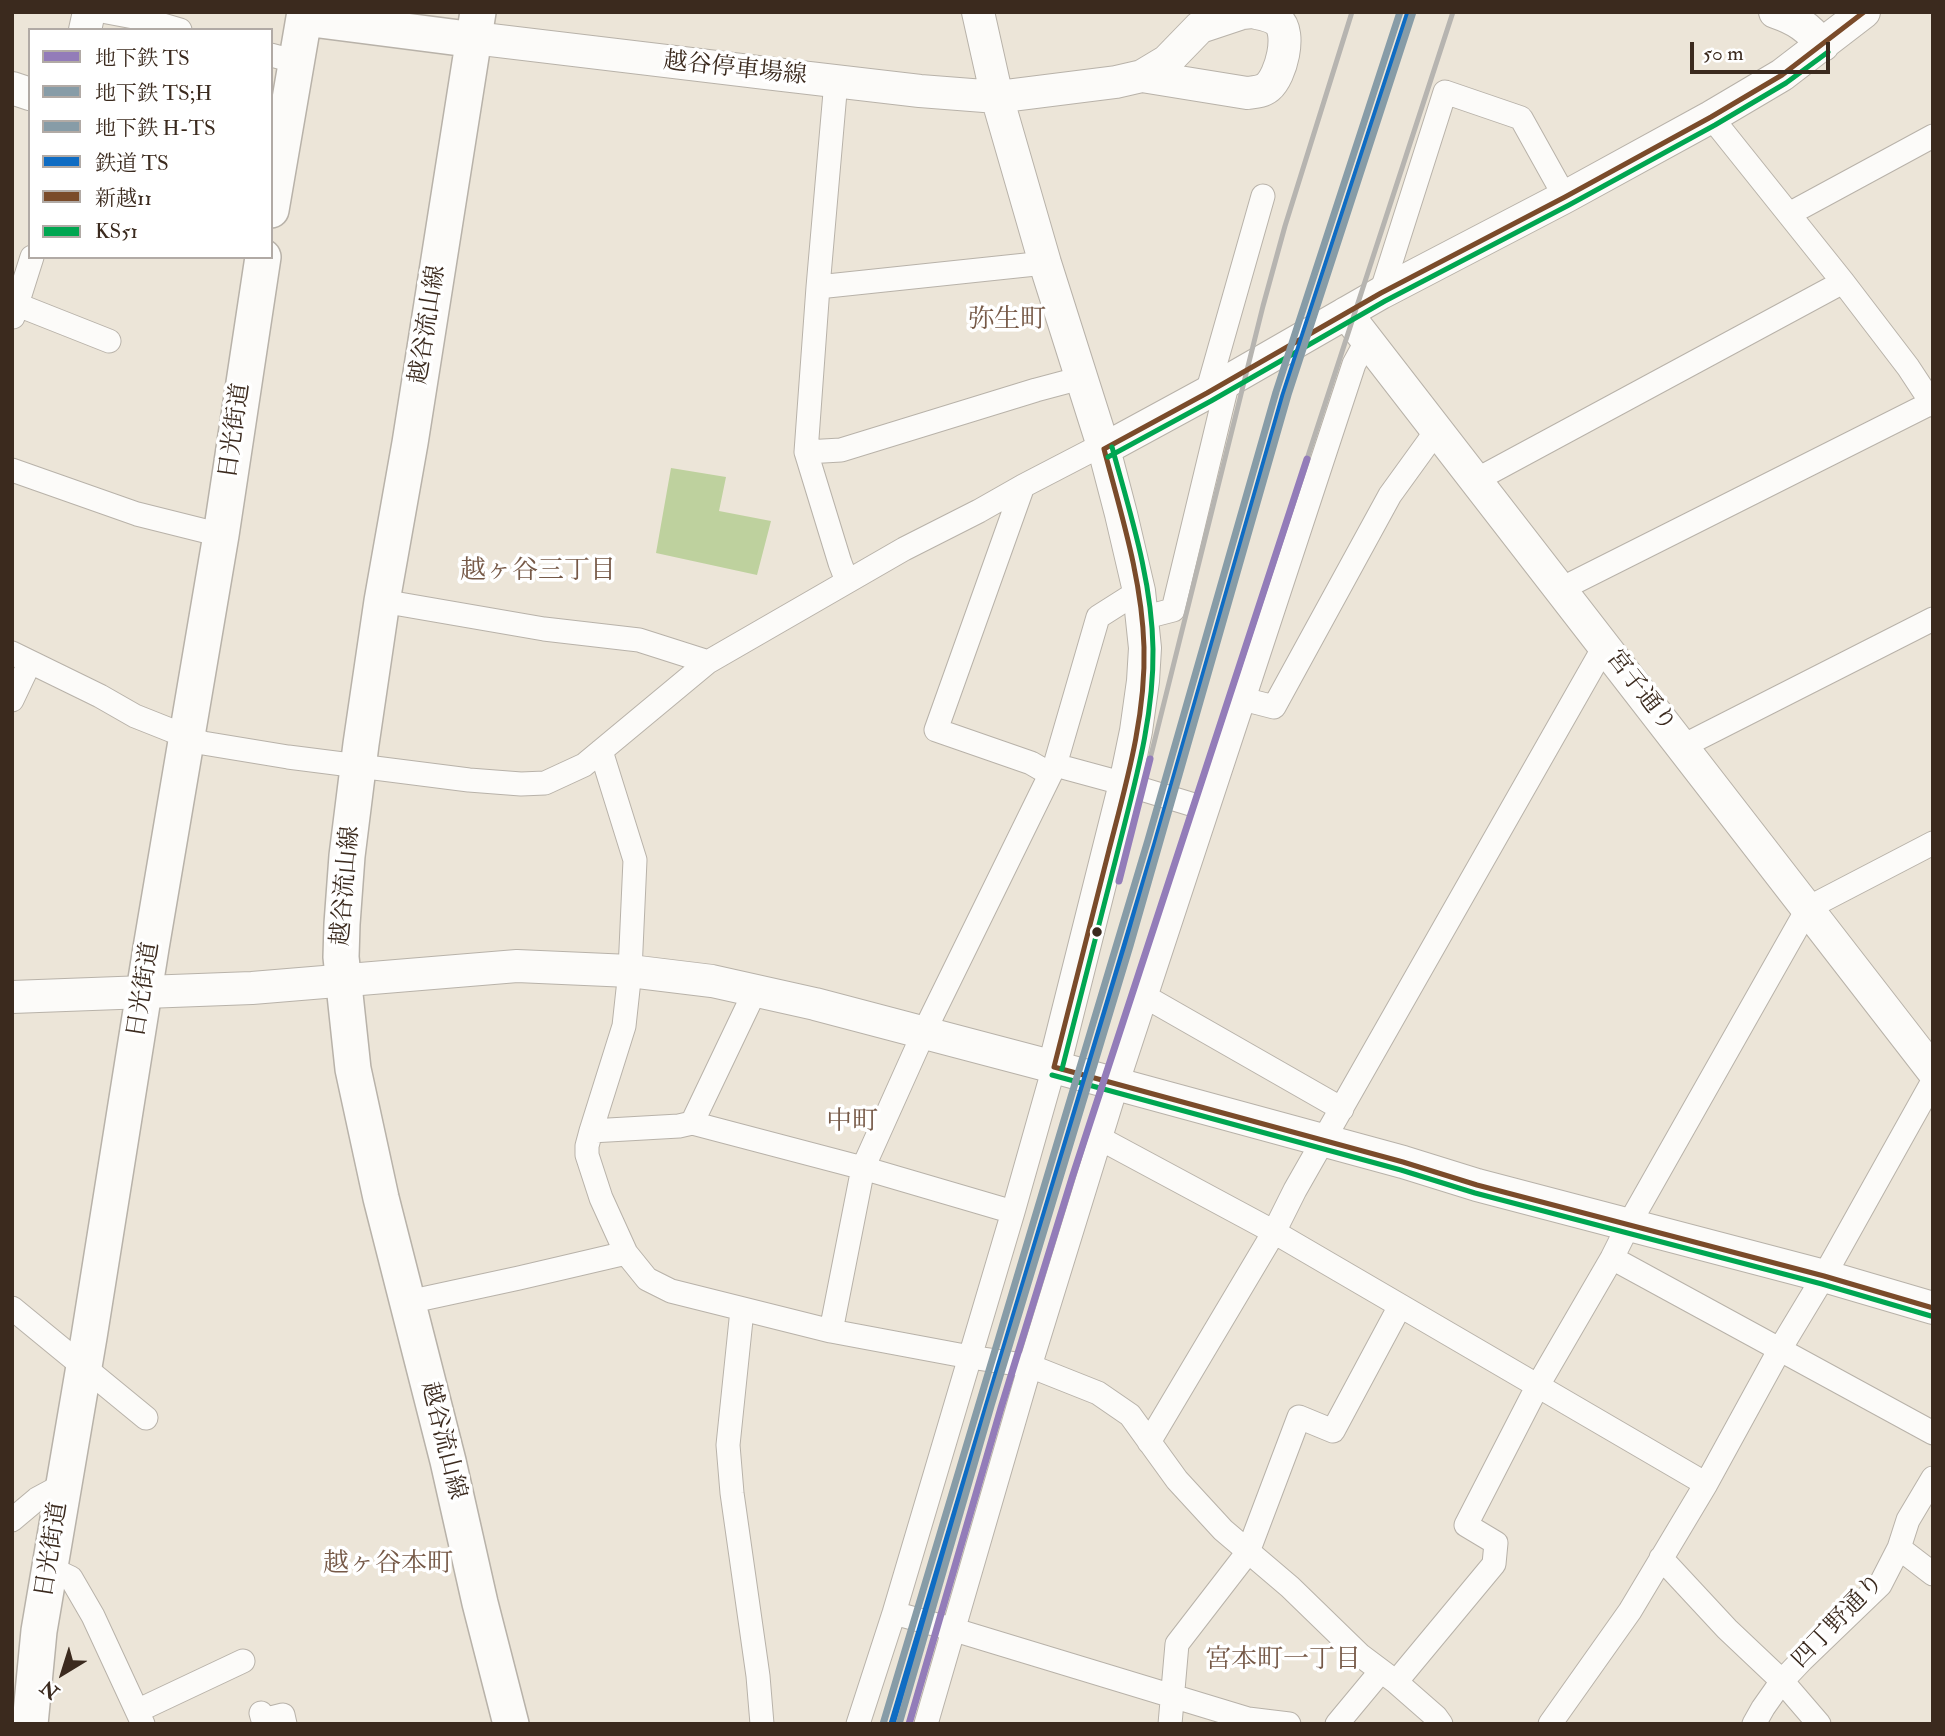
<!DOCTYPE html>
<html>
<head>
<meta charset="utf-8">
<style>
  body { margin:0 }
  #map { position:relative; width:1945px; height:1736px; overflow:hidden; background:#ece5d8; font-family:"IM FELL Double Pica","Noto Serif JP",serif }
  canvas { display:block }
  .frame { position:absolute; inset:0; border:14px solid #3b2a1e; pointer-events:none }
  .legend { position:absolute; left:28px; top:28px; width:245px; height:231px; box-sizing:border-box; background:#fff; border:2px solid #b1aaa5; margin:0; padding:9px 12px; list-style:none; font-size:21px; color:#3b2a1e }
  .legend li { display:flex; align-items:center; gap:14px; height:35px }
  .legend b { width:35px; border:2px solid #b1aaa5 }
  .north { position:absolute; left:28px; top:1638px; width:70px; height:70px; -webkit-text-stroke:5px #fff; paint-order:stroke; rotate:218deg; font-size:19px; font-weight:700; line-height:28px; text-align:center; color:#3b2a1e }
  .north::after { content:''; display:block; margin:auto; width:24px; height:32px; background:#3b2a1e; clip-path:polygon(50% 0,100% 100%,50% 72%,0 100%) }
  .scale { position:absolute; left:1690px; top:42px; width:140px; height:32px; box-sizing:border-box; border:4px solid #3b2a1e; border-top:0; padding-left:9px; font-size:21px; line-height:24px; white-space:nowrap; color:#3b2a1e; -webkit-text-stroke:5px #fff; paint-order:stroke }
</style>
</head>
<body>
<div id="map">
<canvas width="1945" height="1736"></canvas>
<div class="frame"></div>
<ul class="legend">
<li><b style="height:9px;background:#937cb9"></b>地下鉄 TS</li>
<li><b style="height:9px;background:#879ca7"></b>地下鉄 TS;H</li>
<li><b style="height:9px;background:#879ca7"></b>地下鉄 H-TS</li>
<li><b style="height:9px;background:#0f6cc3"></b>鉄道 TS</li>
<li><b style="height:9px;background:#7a4b2a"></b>新越11</li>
<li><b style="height:9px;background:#00a651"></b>KS51</li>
</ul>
<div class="north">N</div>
<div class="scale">50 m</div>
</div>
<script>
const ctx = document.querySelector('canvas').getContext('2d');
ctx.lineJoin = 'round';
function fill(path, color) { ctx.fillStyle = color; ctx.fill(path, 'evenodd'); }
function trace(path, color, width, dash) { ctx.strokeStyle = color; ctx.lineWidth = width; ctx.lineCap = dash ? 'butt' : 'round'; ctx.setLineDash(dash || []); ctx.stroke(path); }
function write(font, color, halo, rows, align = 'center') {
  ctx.font = font + ' "IM FELL Double Pica","Noto Serif JP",serif'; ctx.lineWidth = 7; ctx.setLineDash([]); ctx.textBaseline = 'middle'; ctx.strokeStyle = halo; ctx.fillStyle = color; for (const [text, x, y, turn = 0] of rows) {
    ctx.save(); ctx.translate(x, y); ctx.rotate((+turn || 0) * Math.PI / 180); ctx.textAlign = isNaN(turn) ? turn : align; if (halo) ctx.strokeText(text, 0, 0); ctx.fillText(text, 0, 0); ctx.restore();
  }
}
const green = new Path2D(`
  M671,468L726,477L719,511L771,521L757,575L656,553Z`);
const street = new Path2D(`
  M107,12L139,18L180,30
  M271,55L297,62
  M836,81L818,287L806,452L840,563L847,581
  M1711,117L1843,282L1908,367L1933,405
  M1789,214L1933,136
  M818,287L1045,263
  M1381,293L1445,92L1521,118L1565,197
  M18,305L109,341
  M13,317L32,257
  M1207,393L1263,196
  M806,452L841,450L1036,390L1081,378
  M12,470L137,514L221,535
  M1476,480L1843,282
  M1023,486L936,730L1031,763L1050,774
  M1561,589L1933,402
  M382,601L544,629L639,640L708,662
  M1142,618L1173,610L1228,381
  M12,653L100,696L135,716L203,743L288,757L469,780L521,784L545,783L584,765L708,662L904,549L979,511L1023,486L1102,445
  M1243,699L1274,707L1390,495L1437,430
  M12,700L30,662
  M1683,746L1933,619
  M601,751L635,860L630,971L624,1026L591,1131L587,1146V1155L601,1198L626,1253L647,1279L671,1291L831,1331L970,1357L1030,1366L1098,1393L1130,1415L1177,1480L1223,1530L1290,1587L1360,1655L1396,1682L1436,1717L1441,1724
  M1055,765L1125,784L1207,809
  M1146,997L1342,1109
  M692,1123L755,991
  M591,1131L679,1126L692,1123L863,1168L1013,1212
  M1101,1139L1274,1232L1706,1484
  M1612,1258L1933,1433
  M408,1302L519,1278L626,1253
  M12,1308L146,1418
  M742,1310L728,1445L732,1493L758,1676L762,1724
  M831,1331L863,1168L924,1032L1055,765L1098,617L1139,591
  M1149,1442L1274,1232L1295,1190L1604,647
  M12,1520L37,1499L63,1485
  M1899,1548L1933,1574
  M1661,1558L1727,1629L1782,1681L1819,1724
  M50,1568L71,1578L93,1616L143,1724
  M894,1613L955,1630L1248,1719L1289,1724
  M1396,1682L1494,1564L1496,1543L1466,1525L1537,1387L1612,1258L1629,1224L1808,908L1933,843
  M137,1711L243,1661
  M261,1713L263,1720L283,1715L285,1724
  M858,1724L894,1613L1013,1212L1054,1067
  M926,1724L1030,1366L1117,1084L1354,364L1367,340
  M1170,1724L1177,1644L1248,1552L1299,1417L1333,1431L1400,1306
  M1337,1724L1381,1671
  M1550,1724L1630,1611L1706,1484L1780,1349L1824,1276L1933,1081
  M1754,1724L1763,1708L1782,1681L1802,1660L1880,1585L1899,1548L1908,1520L1933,1478`);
const secondary = new Path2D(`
  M978,12L997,97L1045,263L1104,449L1121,514L1139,591L1145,648L1143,681L1136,731L1125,784L1054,1067
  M1775,12C1798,20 1807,27 1823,45
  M85,30L89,12
  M474,38L766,73L920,91L997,97L1116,82L1142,76L1167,61L1200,27L1242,13L1252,12
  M1142,76L1247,93C1255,92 1262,92 1268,87C1281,76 1292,33 1278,21C1271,15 1260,14 1252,12
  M12,88L30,94
  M1346,313L1933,1071
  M1104,449L1207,393L1381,293L1565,197L1711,117L1782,75L1864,12
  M12,997L252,988L517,966L630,971L712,981L815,1004L1054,1067L1403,1162L1477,1185L1824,1276L1933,1308`);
const primary = new Path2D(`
  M478,12L410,443L382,601L361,744L347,856L342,924L341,957L353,1069L381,1198L448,1461L480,1603L511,1724
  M304,18L460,38H474
  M271,210L305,12
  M30,1724L39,1631L89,1337L151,948L221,535L263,257`);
const rail = new Path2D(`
  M1307,459L1453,12
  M1150,759L1263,306L1285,226L1352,12`);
const bus1 = new Path2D(`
  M1104,449L1207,393L1381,293L1565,197L1711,117L1782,75L1864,12
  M1054,1067L1403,1162L1477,1185L1824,1276L1933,1308
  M1054,1067C1072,995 1090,923 1109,850C1126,784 1146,716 1144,647C1142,579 1121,514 1104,449`);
const bus2 = new Path2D(`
  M1108,457L1211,401L1385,301L1569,205L1715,125L1786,83L1828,52
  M1062,1069C1080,999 1098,928 1116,858C1133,789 1154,721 1153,649C1152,580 1130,513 1112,447
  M1052,1075L1401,1170L1475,1193L1822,1284L1931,1316`);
const rail1 = new Path2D(`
  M892,1724L1156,843L1284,395L1408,15`);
const metro1 = new Path2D(`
  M1119,881L1150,759
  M909,1724L1001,1408L1072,1178L1307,459`);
const metro2 = new Path2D(`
  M883,1724L1148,840L1276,392L1400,12`);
const metro3 = new Path2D(`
  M899,1724L991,1406L1130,946L1288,395L1413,12`);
const markers = [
  [1097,932,6,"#3b2a1e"]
];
const streetNames = [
  ["越谷停車場線",735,70,6],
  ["越谷流山線",429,325,-81],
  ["日光街道",236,431,-82],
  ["宮子通り",1640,692,52],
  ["越谷流山線",347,886,-85],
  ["日光街道",145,990,-81],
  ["越谷流山線",442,1441,76],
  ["日光街道",53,1550,-81],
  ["四丁野通り",1839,1622,-46]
];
const neighbourhoodNames = [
  ["弥生町",1007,321],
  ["越ヶ谷三丁目",538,572],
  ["中町",852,1123],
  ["越ヶ谷本町",388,1565],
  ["宮本町一丁目",1283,1661]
];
fill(green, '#bed19e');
trace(street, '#b8b2a9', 25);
trace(secondary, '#b8b2a9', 34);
trace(primary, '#b8b2a9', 38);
trace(street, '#fcfbf9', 23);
trace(secondary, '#fcfbf9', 32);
trace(primary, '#fcfbf9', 35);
trace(rail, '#b6b4b0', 5);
trace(bus1, '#7a4b2a', 5);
trace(bus2, '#00a651', 5);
trace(rail1, '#0f6cc3', 7);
trace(metro1, '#937cb9', 7);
trace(metro2, '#879ca7', 7);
trace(metro3, '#879ca7', 7);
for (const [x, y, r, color] of markers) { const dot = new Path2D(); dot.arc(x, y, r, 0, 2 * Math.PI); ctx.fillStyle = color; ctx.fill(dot); trace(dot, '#fff', 2.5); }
write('24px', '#3b2a1e', '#fff', streetNames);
write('26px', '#765947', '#fff', neighbourhoodNames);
</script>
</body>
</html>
